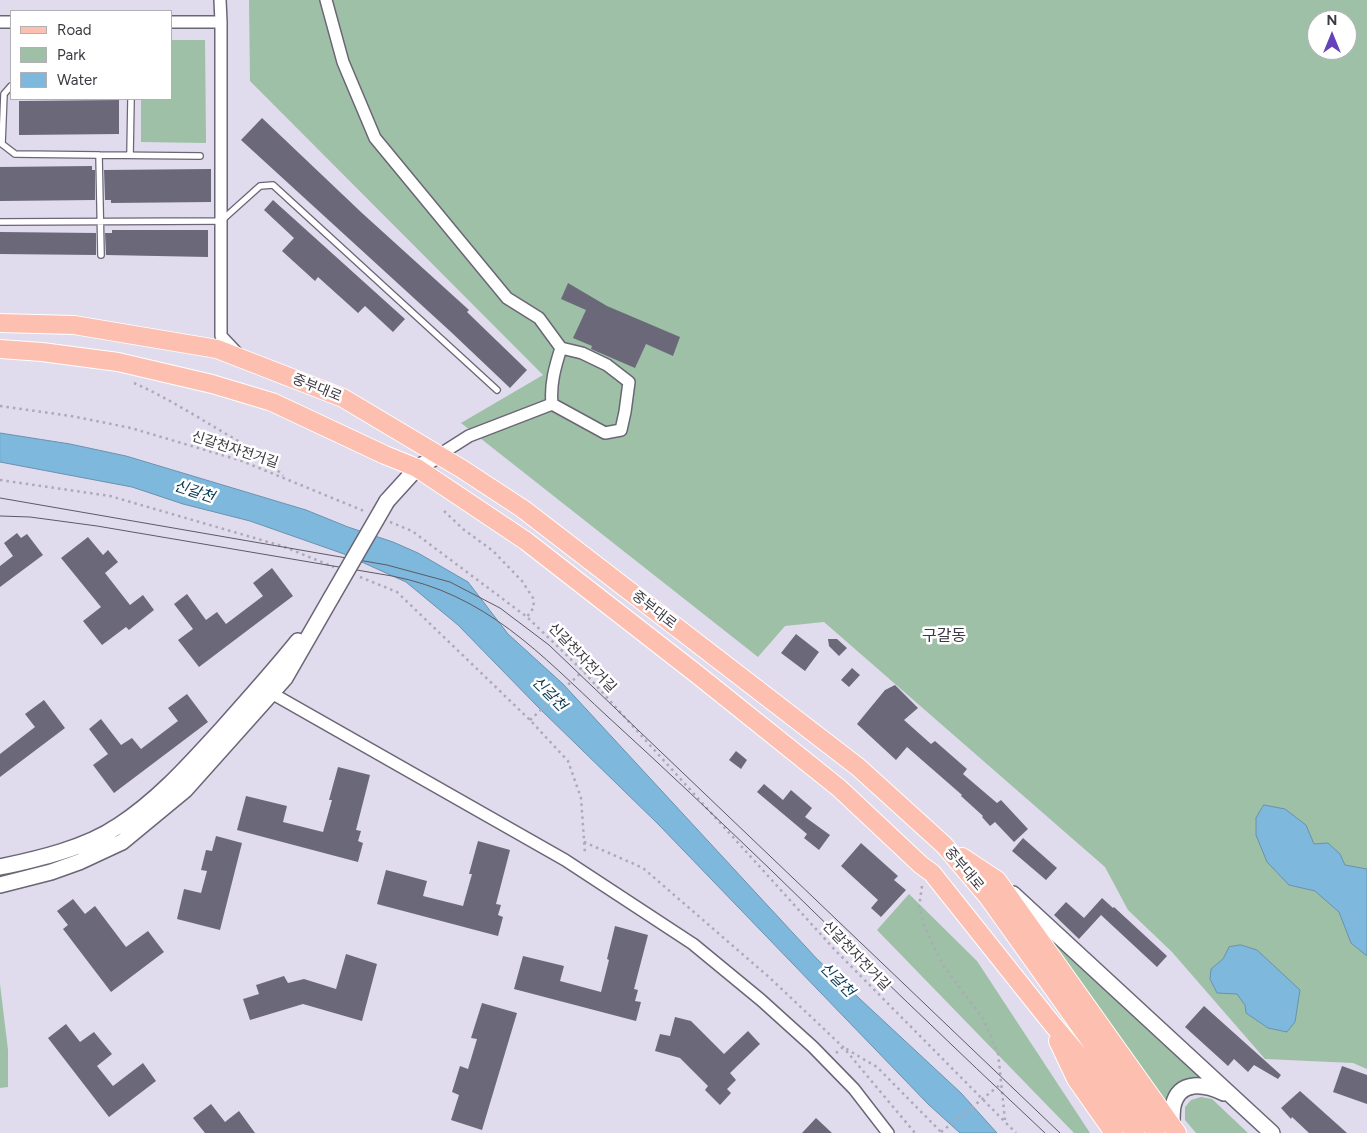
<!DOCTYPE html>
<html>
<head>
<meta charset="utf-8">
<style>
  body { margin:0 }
  #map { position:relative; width:1367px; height:1133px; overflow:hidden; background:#e0dbed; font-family:Figtree,sans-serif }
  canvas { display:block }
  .legend { position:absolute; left:10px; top:10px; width:162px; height:90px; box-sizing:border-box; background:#fff; border:1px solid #b1b0b3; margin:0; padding:6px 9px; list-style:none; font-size:15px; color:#3c3a41 }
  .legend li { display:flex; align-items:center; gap:10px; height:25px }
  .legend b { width:25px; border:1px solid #b1b0b3 }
  .north { position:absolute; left:1307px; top:10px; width:50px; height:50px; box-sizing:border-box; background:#fff; border:1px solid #b1b0b3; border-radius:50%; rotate:0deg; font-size:14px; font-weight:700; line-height:20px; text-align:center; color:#3c3a41 }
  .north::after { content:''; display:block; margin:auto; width:18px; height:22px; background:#6541ba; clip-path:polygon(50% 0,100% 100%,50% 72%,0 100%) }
</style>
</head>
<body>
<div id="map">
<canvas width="1367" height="1133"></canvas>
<ul class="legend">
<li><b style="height:6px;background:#fdbfb0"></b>Road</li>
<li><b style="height:14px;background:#9dc0a6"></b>Park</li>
<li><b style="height:14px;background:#7eb8dc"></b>Water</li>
</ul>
<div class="north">N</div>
</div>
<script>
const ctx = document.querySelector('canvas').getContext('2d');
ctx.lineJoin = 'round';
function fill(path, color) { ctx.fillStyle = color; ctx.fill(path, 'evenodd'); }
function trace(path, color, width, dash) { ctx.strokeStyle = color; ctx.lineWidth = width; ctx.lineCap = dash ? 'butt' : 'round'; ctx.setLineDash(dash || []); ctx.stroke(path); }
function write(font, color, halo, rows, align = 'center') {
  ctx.font = font + ' Figtree,"Noto Sans KR",sans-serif'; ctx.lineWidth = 5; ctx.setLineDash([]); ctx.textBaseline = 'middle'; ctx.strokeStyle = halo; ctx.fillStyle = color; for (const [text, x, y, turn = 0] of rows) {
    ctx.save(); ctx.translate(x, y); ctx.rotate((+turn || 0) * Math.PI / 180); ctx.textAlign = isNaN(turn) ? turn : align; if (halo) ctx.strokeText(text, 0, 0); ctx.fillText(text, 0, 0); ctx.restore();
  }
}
const green = new Path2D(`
  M249,0H1367V1069L1353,1063L1265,1059L1172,952L1128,910L1105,867L824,622L785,626L758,657L461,423L543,375L250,81ZM1317,20H1347V50H1317Z
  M171,40H205L206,143L141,142V99H171Z
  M909,894L977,961L1090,1133H1074L877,930Z
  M1027,914L1214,1084C1208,1083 1200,1078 1194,1078C1177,1079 1171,1093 1167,1106Z
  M0,984L8,1050V1087L0,1088Z
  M1201,1097L1212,1099L1248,1133H1196L1185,1120V1107L1191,1100Z`);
const water = new Path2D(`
  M0,433L70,444L126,456L306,510L348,527L393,542L418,553L468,582L508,634L563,684L817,959L961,1093L997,1133H960L928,1104L658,824L539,708L458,625L406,582L344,554L250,521L183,504L132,487L0,462Z
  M1264,805L1285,809L1306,825L1314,844L1328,843L1340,854L1345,865L1367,869V956L1351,943L1339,912L1315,891L1289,885L1267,862L1256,835V818Z
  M1241,945L1257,950L1300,990L1295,1022L1287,1032L1268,1028L1246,1013L1245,1005L1237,994L1217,993L1210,979L1211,969L1223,959L1229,947Z`);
const building = new Path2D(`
  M119,100V134L19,135V101Z
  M262,118L362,213L469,310L467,312L527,370L510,388L451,332L241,140Z
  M92,166V170H95V200L0,201V167Z
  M211,169V202L111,203V200H105L104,170Z
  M273,200L405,319L393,332L365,306L358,313L318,277L315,281L282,251L294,238L264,210Z
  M112,230H208V257L106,255L105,233H112Z
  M0,232L96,233V255L0,254Z
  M568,283L607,306L680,337L673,356L646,344L635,368L591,349L592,346L573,338L586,310L561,299Z
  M17,533L21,538L27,534L43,555L0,587V566L13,556L4,543Z
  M88,537L103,555L108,550L118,562L105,573L130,605L143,595L154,610L129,630L126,627L102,645L83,621L101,607L61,558Z
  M272,568L293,596L199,667L178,640L193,629L174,604L187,594L206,620L217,612L226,624L263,596L253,583Z
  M796,634L819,652L805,671L781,653Z
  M828,639H837L847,648L839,656L829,646Z
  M852,668L860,675L849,687L841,680Z
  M895,685L918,708L904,720L931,744L935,741L967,769L963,774L997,803L1001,800L1028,829L1014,842L995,822L990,826L982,817L983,816L961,796L962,795L907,747L896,760L857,724L885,690Z
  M187,694L208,722L114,793L93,765L108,754L89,729L101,719L121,745L132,738L141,749L178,721L168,708Z
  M44,700L65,728L0,777V754L35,727L25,714Z
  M736,751L747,760L741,769L729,760Z
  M338,767L370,775L356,830L361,831L358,841L363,843L358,862L237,830L246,796L287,806L283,822L323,832L332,800H329Z
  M764,784L783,800L791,790L812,808L805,817L830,835L819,850L804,838L807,834L757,792Z
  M216,836L242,843L220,930L177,919L184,889L201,893L207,871L201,870L206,850L212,851Z
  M1023,838L1057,868L1046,880L1012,851Z
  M478,841L510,850L496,904L501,905L498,915L503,917L498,936L377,904L386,870L427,881L423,896L463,906L472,874H469Z
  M861,843L898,876L894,880L906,890L881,917L871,908L878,900L841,866Z
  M1102,898L1113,908L1114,907L1167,956L1157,967L1101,915L1079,939L1054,915L1066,902L1084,918Z
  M73,899L85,914L95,906L126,947L148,931L164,952L111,992L63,929L68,925L57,911Z
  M615,926L648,935L634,989L638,990L635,1001L641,1002L636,1021L514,989L523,956L564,966L560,981L601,992L609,960L607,959Z
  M346,954L377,964L362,1021L303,1004L250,1020L243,999L259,994L256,985L284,976L288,983L304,979L336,989Z
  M482,1003L517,1013L482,1130L451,1120L459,1095L452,1092L460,1066L468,1069L477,1039L471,1038Z
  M1204,1006L1281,1075L1278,1079L1254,1065L1248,1072L1234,1059L1228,1066L1185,1027Z
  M675,1017L691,1021L724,1054L748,1031L760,1044L730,1073L736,1080L727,1089L731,1093L720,1105L705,1090L708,1086L680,1058L655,1051L660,1034L670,1036Z
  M66,1024L80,1042L94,1032L112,1054L97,1066L113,1086L143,1063L156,1081L109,1117L48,1038Z
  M1342,1066L1367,1075V1104L1333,1092Z
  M1300,1091L1347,1133H1309L1292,1117L1291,1119L1281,1108Z
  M211,1104L225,1122L239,1111L255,1133H205L193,1118Z
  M816,1118L832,1133H802Z`);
const path = new Path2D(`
  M134,383C161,395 186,410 211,425C236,440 263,454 283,476
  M0,406L71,416L131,428L242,461L364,511
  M0,480L110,496L282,546L334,567
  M444,511L463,529L493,551L522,581L533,598L534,607L527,617
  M390,522L412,531L527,617L583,671L834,949L1016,1133
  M360,577L397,592L530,720L568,761L581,798L585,854
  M530,720L583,671
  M584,842L643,868L770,978L843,1047L915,1133
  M922,886L919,907L926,930L943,965L983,1019L998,1053L1005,1120
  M836,1053L843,1047L877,1067L942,1133`);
const lane = new Path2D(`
  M11,86L4,94L2,144L15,154L99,155
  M130,155L131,99
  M0,222L221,221L260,186L273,185L497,390
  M101,255L99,155L200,156`);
const street = new Path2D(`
  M220,0L221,22
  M326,0L343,62L375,138L507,298L539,318L561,348
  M0,22H11
  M171,22H221V336L238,354
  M439,455L469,436L552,404L605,433L621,430L625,412L629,382L607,365L582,353L561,348C555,367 550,384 552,404
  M266,690L565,860L693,944L761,1000L813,1047L854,1089L888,1133`);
const secondary = new Path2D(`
  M387,501L417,468L439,455
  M0,867C38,859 86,848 118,826C158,800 189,765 221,730C247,701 273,672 298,641
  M0,885L51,872L79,862L122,842L185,790L285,678L331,598
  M1013,894L1272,1133
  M1172,1125C1172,1119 1172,1112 1173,1106C1179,1079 1205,1084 1224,1093`);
const primary = new Path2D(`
  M0,323L74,325L217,349L343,398L462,469L523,509L858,767L944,845L988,897L1156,1133
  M0,349L42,352L118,362L212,384L272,402L385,455L417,468L526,541L698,675L839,788L921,865L932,873L1049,1020L1091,1070L1135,1133
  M962,857L997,880L1177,1133
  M1058,1041L1076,1079L1114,1133`);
const tram = new Path2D(`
  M0,498L387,565L450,582L500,608L549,645L1060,1133
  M0,516L30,517L97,526L392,576C486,594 540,654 607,716C663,767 718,819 772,871C862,959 953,1047 1045,1133`);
const pathBridge = new Path2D(`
  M941,1132L1001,1084`);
const secondaryBridge = new Path2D(`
  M331,598L387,501`);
const streetNames = [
  ["중부대로",317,388,22],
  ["신갈천자전거길",235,450,18],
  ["중부대로",654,610,38],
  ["신갈천자전거길",582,658,46],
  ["중부대로",964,869,50],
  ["신갈천자전거길",856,956,46]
];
const waterNames = [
  ["신갈천",194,492,18],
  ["신갈천",549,694,45],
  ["신갈천",837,980,45]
];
const quarterNames = [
  ["구갈동",944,636]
];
fill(green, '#9dc0a6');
fill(water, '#7eb8dc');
trace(water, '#6a92ae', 1);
fill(building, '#6b6979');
trace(lane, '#6b6676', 8);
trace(street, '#6b6676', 14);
trace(secondary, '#6b6676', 18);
trace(primary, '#fff', 20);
trace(path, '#ada9b8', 2.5, [2.5, 4]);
trace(lane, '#fff', 5.5);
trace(street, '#fff', 11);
trace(secondary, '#fff', 15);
trace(primary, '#fdbfb0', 18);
trace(tram, '#5d5a64', 1);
trace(secondaryBridge, '#6b6676', 18, []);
trace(pathBridge, '#ada9b8', 2.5, [2.5, 4]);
trace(secondaryBridge, '#fff', 15);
write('14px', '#3c3a41', '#fff', streetNames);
write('italic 15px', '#073952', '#fff', waterNames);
write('16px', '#3c3846', '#fff', quarterNames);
</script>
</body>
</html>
